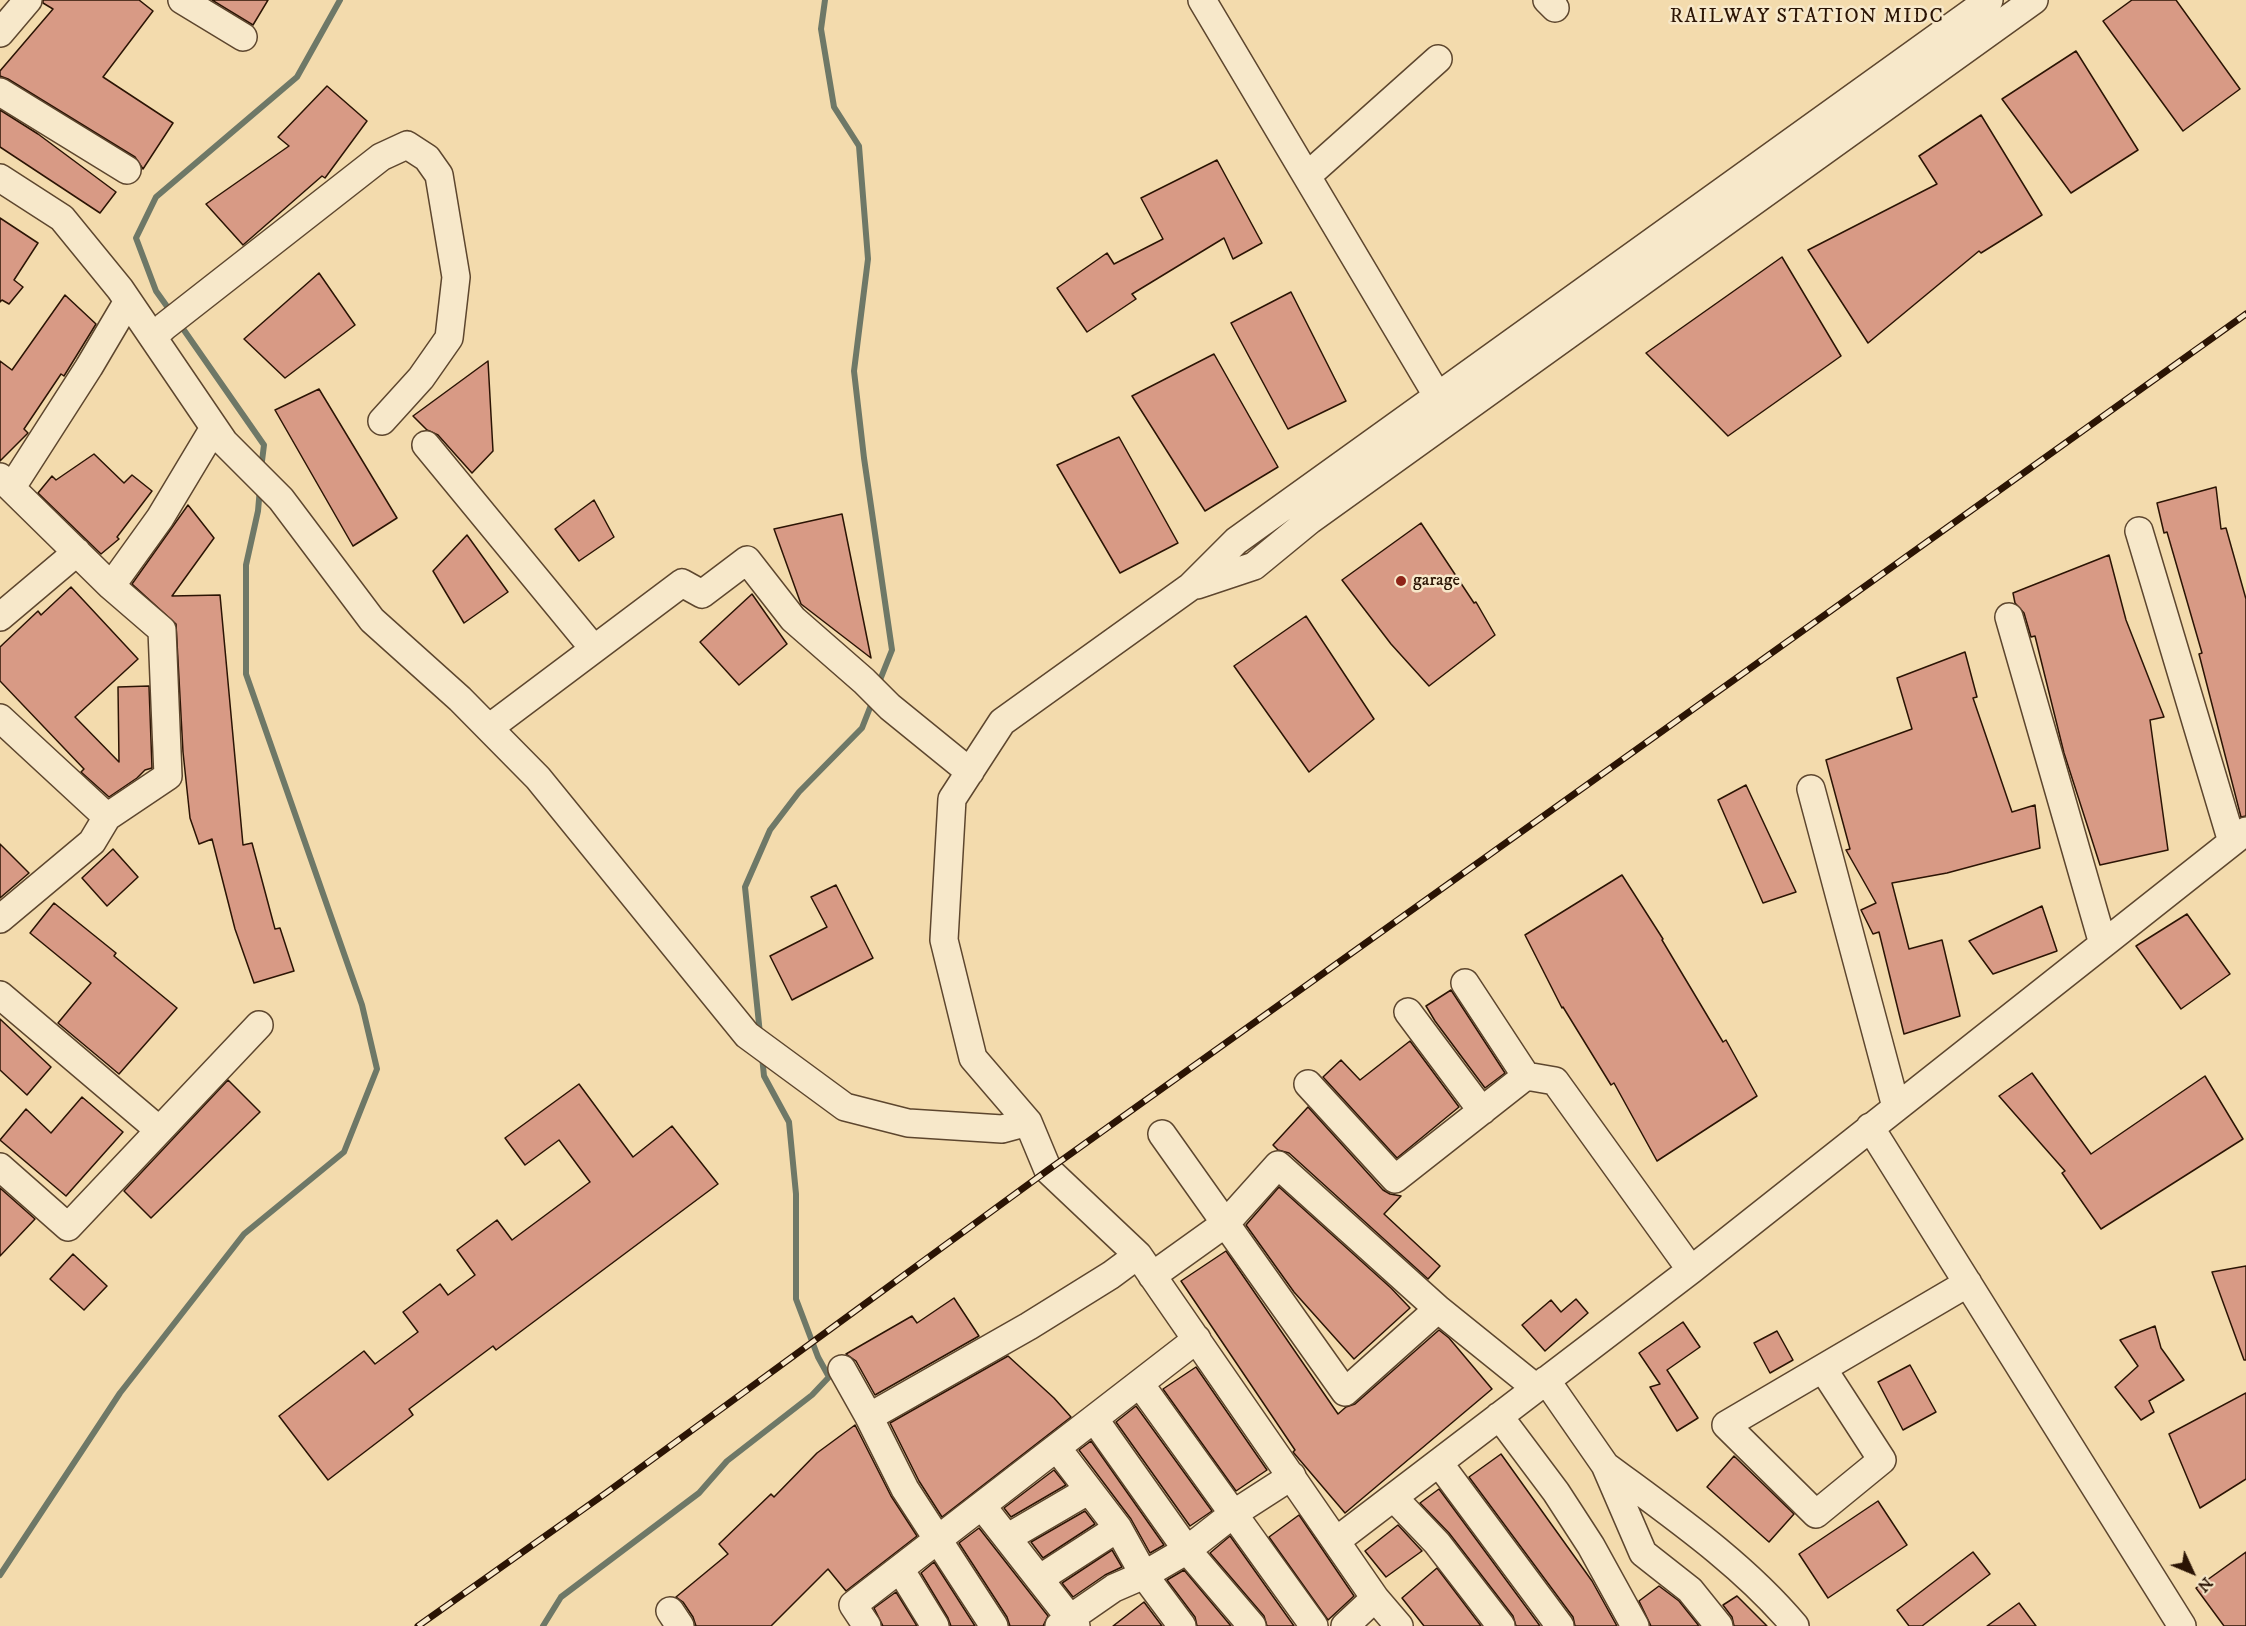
<!DOCTYPE html>
<html>
<head>
<meta charset="utf-8">
<style>
  body { margin:0 }
  #map { position:relative; width:2246px; height:1626px; overflow:hidden; background:#f3dbad; font-family:"IM FELL DW Pica",serif }
  canvas { display:block }
  .north { position:absolute; left:2162px; top:1542px; width:60px; height:60px; -webkit-text-stroke:4px #f7e8ca; paint-order:stroke; rotate:134deg; font-size:16px; font-weight:700; line-height:24px; text-align:center; color:#2b1404 }
  .north::after { content:''; display:block; margin:auto; width:21px; height:27px; background:#2b1404; clip-path:polygon(50% 0,100% 100%,50% 72%,0 100%) }
</style>
</head>
<body>
<div id="map">
<canvas width="2246" height="1626"></canvas>
<div class="north">N</div>
</div>
<script>
const ctx = document.querySelector('canvas').getContext('2d');
ctx.lineJoin = 'round';
function trace(path, color, width, dash) { ctx.strokeStyle = color; ctx.lineWidth = width; ctx.lineCap = dash ? 'butt' : 'round'; ctx.setLineDash(dash || []); ctx.stroke(path); }
function fill(path, color) { ctx.fillStyle = color; ctx.fill(path, 'evenodd'); }
function write(font, color, halo, rows, align = 'center') {
  ctx.font = font + ' "IM FELL DW Pica",serif'; ctx.lineWidth = 5; ctx.setLineDash([]); ctx.textBaseline = 'middle'; ctx.strokeStyle = halo; ctx.fillStyle = color; for (const [text, x, y, turn = 0] of rows) {
    ctx.save(); ctx.translate(x, y); ctx.rotate((+turn || 0) * Math.PI / 180); ctx.textAlign = isNaN(turn) ? turn : align; if (halo) ctx.strokeText(text, 0, 0); ctx.fillText(text, 0, 0); ctx.restore();
  }
}
const stream = new Path2D(`
  M825,0L821,29L834,107L859,146L868,259L854,371L864,458L892,650L878,685
  M171,312L156,291L136,238L156,197L297,77L340,0
  M179,323L264,445L261,469
  M760,1034L745,887L770,830L799,792L862,728L873,700
  M0,1575L120,1393L244,1234L344,1152L377,1069L362,1005L246,674V565L258,511L260,488
  M543,1626L561,1597L699,1493L727,1461L812,1395L829,1377L818,1357L796,1299V1194L789,1122L764,1076L762,1056`);
const building = new Path2D(`
  M43,0H139L153,11L103,77L173,123L143,169L135,157L8,79L0,76V71L53,9L43,3Z
  M212,0H268L253,25Z
  M2132,0H2176L2240,89L2183,131L2103,21Z
  M2076,51L2138,150L2071,193L2002,99Z
  M327,86L367,121L325,178L322,176L243,245L206,204L289,146L278,137Z
  M0,110L38,134L116,192L100,213L0,147Z
  M1981,115L2042,215L1981,253L1979,251L1868,343L1808,250L1937,184L1919,156Z
  M1217,160L1262,243L1233,259L1224,238L1132,294L1136,299L1087,332L1057,288L1107,253L1114,264L1163,239L1141,198Z
  M0,218L38,243L14,280L23,287L9,304L2,300L0,302Z
  M1782,257L1841,356L1728,436L1646,353Z
  M319,273L355,325L285,378L244,339Z
  M1291,292L1346,401L1288,429L1231,323Z
  M65,295L96,324L64,376L61,374L24,429L28,433L0,461V361L12,370Z
  M1214,354L1278,467L1205,511L1132,396Z
  M488,361L493,451L472,473L438,435L427,430L413,416Z
  M319,389L397,518L353,546L275,410Z
  M1119,437L1178,543L1120,573L1057,465Z
  M94,454L124,483L132,475L152,491L117,537L119,539L101,554L38,493L52,476L56,480Z
  M2216,487L2221,529L2226,528L2246,599V816L2241,817L2199,654L2202,653L2167,532L2164,533L2157,503Z
  M594,500L614,537L579,561L555,529Z
  M188,505L214,538L172,596L220,595L243,845L252,843L275,929L280,928L294,971L254,983L235,929L212,839L199,844L190,818L183,752L176,624L132,584Z
  M842,514L871,658L801,604L774,529Z
  M1421,523L1474,603L1476,602L1495,635L1429,686L1391,644L1342,580Z
  M467,535L508,592L464,623L433,571Z
  M2109,555L2126,620L2164,717L2150,720L2168,850L2100,865L2064,753L2035,636L2031,637L2024,613L2015,603L2013,593Z
  M71,587L138,659L75,717L119,762L118,687L149,686L152,768L145,770L137,778L109,797L81,772L84,769L0,681V647L38,611L41,615Z
  M752,594L787,644L739,685L700,642Z
  M1306,616L1374,719L1309,772L1234,666Z
  M1965,652L1977,697L1973,698L2012,812L2035,805L2040,848L1947,873L1892,883L1909,949L1942,940L1960,1016L1904,1034L1879,932L1873,934L1861,910L1876,903L1846,850L1850,849L1826,760L1912,729L1897,678Z
  M1746,785L1796,892L1763,903L1718,800Z
  M0,844L29,873L0,898Z
  M113,849L138,877L107,906L82,878Z
  M1622,875L1663,939L1662,940L1723,1042L1726,1040L1757,1096L1657,1161L1614,1083L1611,1085L1563,1007L1562,1008L1525,935Z
  M836,885L873,958L792,1000L770,956L827,927L811,897Z
  M54,903L116,953L114,956L177,1008L119,1074L58,1023L91,983L30,933Z
  M2042,906L2057,951L1993,974L1969,941Z
  M2187,914L2230,974L2181,1009L2136,946Z
  M1451,990L1505,1073L1485,1088L1435,1021L1426,1006Z
  M0,1019L51,1067L27,1095L0,1070Z
  M1410,1041L1459,1107L1397,1158L1323,1077L1341,1060L1360,1080Z
  M2032,1073L2091,1154L2205,1076L2243,1139L2101,1229L2062,1173L2065,1171L1999,1096Z
  M228,1080L260,1112L151,1218L124,1191Z
  M579,1084L633,1157L672,1126L718,1184L496,1350L493,1346L409,1409L413,1415L328,1480L279,1416L364,1351L375,1364L418,1332L403,1312L440,1284L448,1295L475,1275L457,1250L497,1220L512,1240L590,1182L559,1140L525,1165L505,1138Z
  M82,1097L123,1132L66,1196L0,1140L26,1109L51,1133Z
  M1308,1107L1383,1190L1390,1194L1401,1196L1384,1214L1440,1266L1428,1279L1289,1153L1278,1150L1273,1145Z
  M1279,1187L1391,1288L1410,1308L1354,1359L1294,1292L1246,1225Z
  M0,1188L35,1219L0,1256Z
  M1226,1251L1338,1414L1346,1407L1355,1404L1439,1330L1449,1338L1492,1389L1345,1513L1293,1452L1295,1450L1181,1281Z
  M73,1254L107,1286L84,1310L50,1279Z
  M2246,1266V1360H2244L2212,1272Z
  M954,1298L979,1336L875,1395L856,1361L846,1354L912,1316L917,1323Z
  M1576,1299L1588,1313L1545,1351L1522,1325L1551,1300L1561,1312Z
  M1683,1322L1700,1347L1667,1370L1698,1418L1677,1431L1650,1387L1660,1384L1639,1353Z
  M2155,1326L2161,1348L2184,1380L2149,1401L2154,1412L2141,1420L2115,1387L2138,1366L2120,1340Z
  M1777,1331L1793,1360L1770,1373L1754,1343Z
  M1008,1356L1054,1398L1071,1417L942,1517L919,1481L890,1423Z
  M1910,1365L1936,1412L1903,1430L1878,1382Z
  M1196,1367L1267,1470L1236,1491L1163,1389Z
  M2246,1393V1479L2200,1508L2169,1434Z
  M1136,1406L1212,1511L1190,1526L1116,1422Z
  M855,1425L891,1496L917,1536L846,1591L828,1569L771,1626H696L693,1617L683,1602L676,1597L728,1554L719,1544L771,1494L774,1497L817,1453Z
  M1091,1441L1164,1545L1150,1553L1131,1519L1079,1450Z
  M1501,1454L1592,1581L1617,1626H1575L1573,1617L1469,1477Z
  M1734,1456L1794,1514L1769,1542L1707,1487Z
  M1054,1470L1066,1485L1011,1517L1004,1508Z
  M1439,1489L1540,1626H1516L1513,1616L1449,1533L1420,1503Z
  M1878,1501L1907,1545L1828,1598L1799,1554Z
  M1085,1511L1095,1524L1043,1558L1031,1542Z
  M1299,1515L1354,1596L1328,1620L1269,1537Z
  M1398,1525L1422,1551L1386,1577L1365,1551Z
  M979,1528L1048,1616L1043,1626H1010L1007,1617L959,1543Z
  M1230,1536L1294,1626H1267L1264,1616L1210,1553Z
  M1112,1550L1122,1567L1105,1575L1073,1597L1062,1583Z
  M1973,1552L1990,1574L1922,1626H1909L1897,1610Z
  M2246,1552V1626H2224L2196,1588Z
  M934,1562L975,1626H951L948,1618L921,1573Z
  M1437,1568L1481,1626H1424L1402,1598Z
  M1184,1570L1231,1626H1197L1195,1617L1167,1580Z
  M1659,1586L1679,1601L1699,1626H1651L1639,1601Z
  M896,1592L917,1626H883L874,1608Z
  M1737,1596L1767,1626H1734L1732,1617L1723,1605Z
  M1144,1602L1162,1626H1113Z
  M2019,1603L2036,1626H1987Z`);
const minor = new Path2D(`
  M182,0L243,37
  M1202,0L1447,412
  M1547,0L1555,8
  M0,33L28,0
  M0,92L127,170
  M1307,176L1438,59
  M0,178L62,218L120,289L224,442L281,499L372,620L460,699L538,778L747,1035L845,1107L908,1123L1002,1129L1028,1122
  M153,337L165,326L381,157L407,145L427,158L439,175L456,277L449,338L421,378L382,421
  M426,445L594,649
  M0,477L111,586L162,630L168,776L107,817L92,842L0,919
  M12,487L89,367L128,301
  M2139,531L2232,842
  M1197,585L1254,566L1310,520L2034,0
  M111,586L160,518L214,428
  M0,617L77,552
  M2009,617L2103,944
  M0,718L107,817
  M489,728L682,583L702,594L747,560L793,619L864,681L890,707L970,772
  M1811,789L1896,1107
  M1465,983L1526,1076
  M0,995L159,1130
  M1408,1012L1482,1111
  M1308,1084L1395,1179L1526,1076L1555,1081L1691,1270
  M1870,1127L2182,1626
  M1162,1134L1345,1392L1438,1309
  M0,1167L68,1227L259,1025
  M1152,1276L1226,1223L1278,1165L1438,1309L1536,1388
  M842,1369L869,1417
  M1823,1369L1882,1460L1816,1514L1726,1425L1968,1283
  M1546,1380L1605,1465L1643,1553L1690,1590L1719,1626
  M1140,1384L1314,1626
  M1499,1416L1556,1492L1591,1546L1635,1626
  M1095,1420L1187,1550L1252,1626
  M1057,1448L1118,1528L1144,1575L1182,1626
  M1439,1463L1560,1626
  M1606,1466C1672,1515 1742,1563 1795,1626
  M1394,1498L1437,1543L1501,1626
  M982,1506L1076,1626
  M1007,1538L1089,1490
  M1336,1541L1691,1270L2246,831
  M900,1569L935,1626
  M1039,1579L1118,1528
  M670,1611L680,1626
  M867,1626L853,1605L1197,1339
  M994,1626L905,1489L869,1417L1029,1326L1111,1275L1138,1255
  M1059,1626L1114,1588L1144,1575L1187,1550L1233,1514L1292,1476
  M1345,1626L1375,1598
  M1399,1626L1375,1598L1138,1255L1048,1170L1028,1122L973,1058L944,940L952,799L1002,722L1190,587L1236,541L1989,0`);
const rail = new Path2D(`
  M418,1626L606,1493L1048,1170L2246,314`);
const markers = [
  [1401,581,6,"#8f2418"]
];
const poiNames = [
  ["garage",1413,581]
];
const neighbourhoodNames = [
  ["RAILWAY STATION MIDC",1807,18]
];
trace(stream, '#6e7867', 6);
fill(building, '#d89a85');
trace(building, '#2b1404', 1.5);
trace(minor, '#5d462e', 30);
trace(minor, '#f7e8ca', 27);
trace(rail, '#2b1404', 7);
trace(rail, '#f7e8ca', 4.5, [14]);
for (const [x, y, r, color] of markers) { const dot = new Path2D(); dot.arc(x, y, r, 0, 2 * Math.PI); ctx.fillStyle = color; ctx.fill(dot); trace(dot, '#f7e8ca', 2); }
write('18px', '#2b1404', '#f7e8ca', poiNames, 'left');
ctx.letterSpacing = '1.5px';
write('20px', '#2b1404', '#f7e8ca', neighbourhoodNames);
ctx.letterSpacing = '0px';
</script>
</body>
</html>
